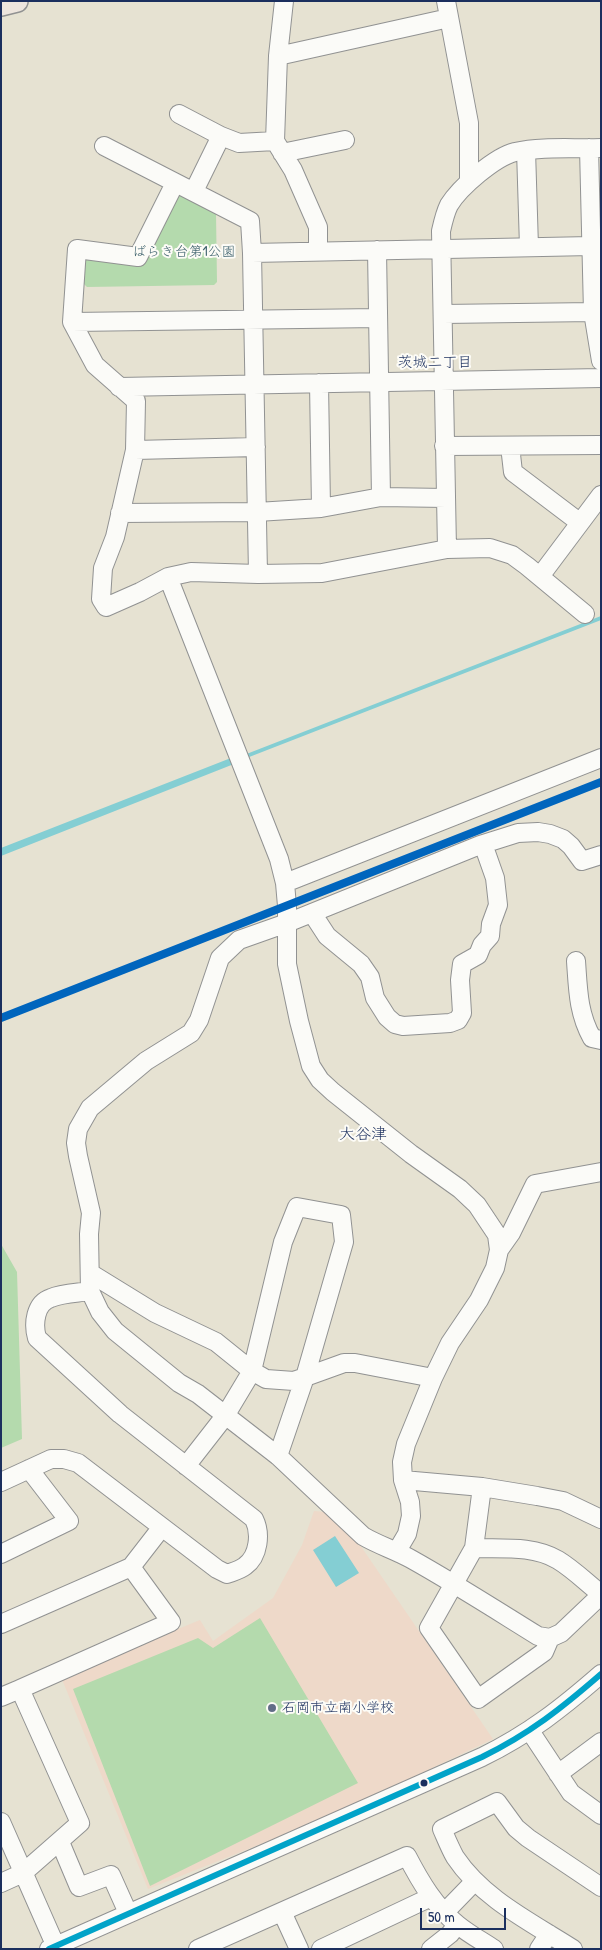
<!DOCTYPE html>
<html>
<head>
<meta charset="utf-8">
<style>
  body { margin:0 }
  #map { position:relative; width:602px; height:1950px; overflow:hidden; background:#e6e2d2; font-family:"Patrick Hand",sans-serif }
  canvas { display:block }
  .frame { position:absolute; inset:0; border:2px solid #1b2f5e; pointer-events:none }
  .scale { position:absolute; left:420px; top:1908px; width:86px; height:22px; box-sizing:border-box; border:2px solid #1b2f5e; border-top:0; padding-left:6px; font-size:15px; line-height:18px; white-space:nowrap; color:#1b2f5e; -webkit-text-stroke:4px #fdfcf7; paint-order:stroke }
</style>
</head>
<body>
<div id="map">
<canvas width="602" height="1950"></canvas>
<div class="frame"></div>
<div class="scale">50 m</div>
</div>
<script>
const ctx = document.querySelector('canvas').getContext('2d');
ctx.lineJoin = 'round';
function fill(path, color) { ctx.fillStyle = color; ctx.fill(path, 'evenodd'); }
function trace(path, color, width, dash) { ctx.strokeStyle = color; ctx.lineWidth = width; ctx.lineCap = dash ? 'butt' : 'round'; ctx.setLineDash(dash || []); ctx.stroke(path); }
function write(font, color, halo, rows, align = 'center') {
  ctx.font = font + ' "Patrick Hand","Klee One",sans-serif'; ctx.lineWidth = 4; ctx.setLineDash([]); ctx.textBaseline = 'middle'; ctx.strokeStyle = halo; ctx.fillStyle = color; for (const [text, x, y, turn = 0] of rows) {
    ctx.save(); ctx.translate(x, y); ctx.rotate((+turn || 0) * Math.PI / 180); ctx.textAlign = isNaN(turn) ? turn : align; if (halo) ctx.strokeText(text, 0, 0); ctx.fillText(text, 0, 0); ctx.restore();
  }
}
const built = new Path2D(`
  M314,1511L326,1512L360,1545L493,1739L336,1814L148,1889L61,1677L200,1620L213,1641L273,1598L302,1545Z`);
const green = new Path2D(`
  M180,193L216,213L217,282L214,285L87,287L82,282L83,258L142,262Z
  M1,1244L17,1272L22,1439L1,1448Z
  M260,1618L358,1783L150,1886L73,1689L198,1638L213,1648Z`);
const water = new Path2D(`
  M236,756L239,762L1,856V848Z
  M335,1536L359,1573L336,1587L313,1550Z`);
const stream = new Path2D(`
  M244,757L601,618`);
const minor = new Path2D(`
  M284,1L278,56L275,141L293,170L318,227V251
  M446,1L469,123V182
  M278,56L449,18
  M179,114L221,136
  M104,146L250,221L252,253L258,574
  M589,148L593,312L601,361
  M526,150L529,247
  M282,153L345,140
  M175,183L138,257L77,249L72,322L95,365L136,401L135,450L115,537L103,568L101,599L106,607L140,592L168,577L191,572L258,574L322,573L447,549L490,548L512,555L527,566L585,614
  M194,191L221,136L239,143L275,141
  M377,250L381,497
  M252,253L591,246
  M443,314L593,312
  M72,322L378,318
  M319,383L321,508
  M119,387L601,378
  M444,446L601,445
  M510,446L513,472L579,522
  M135,450L256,447
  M120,513L257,512L321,508L381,497L446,498
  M447,549L441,231C443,222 445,213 449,205C460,187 495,157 515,152C542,146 573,149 601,148
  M541,575L601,495
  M168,577L279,859L285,883L287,906V964L299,1021L311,1066L320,1080L333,1092L411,1154L460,1189L477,1205L497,1235L499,1250L495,1268L479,1300L450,1343L433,1378L406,1444L402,1462L403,1480L410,1502L411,1516L407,1534L397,1551
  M285,883L601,758
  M312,913L327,936L361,964L370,977L375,998L387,1017L395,1024L403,1026L450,1023L458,1020L462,1013L460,980L462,964L478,955L482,945L490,936L491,924L498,905L495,878L483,844
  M576,961C578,989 578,1013 592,1038L601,1040
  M499,1250L511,1233L535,1184L601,1172
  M90,1273L155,1313L216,1342L252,1371L266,1379L294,1381L344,1363H355L433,1378
  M186,1466L225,1416L252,1371L283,1242L297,1207L341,1215L344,1242L305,1377L278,1456
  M403,1480L482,1487L537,1496L563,1501L601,1519
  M1,1482L51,1459H64L78,1463L217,1569L227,1574C232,1572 240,1570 245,1566C259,1556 261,1533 254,1519L120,1414L37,1338C33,1324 35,1303 51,1298C62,1293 78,1293 90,1291
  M482,1487L474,1548L429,1628L478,1699L544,1652L550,1638L561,1633L601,1595
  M474,1548C501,1549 533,1545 558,1560C573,1569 587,1583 601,1594
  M1,1554L69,1521L29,1469
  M1,1624L131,1567L162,1527
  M550,1638L538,1636C496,1610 454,1583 411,1559C395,1550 378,1545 363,1536L278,1456L198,1394L179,1383L115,1331L100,1312L90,1291L89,1234L91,1213L78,1156L76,1143L78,1129L90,1108L146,1061L191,1033L199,1020L220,958L239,940L287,923L480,845L518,833L538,832L550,834L563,839L571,846L582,861L601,855
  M1,1697L20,1689
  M530,1731L571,1793L601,1815
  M558,1774L601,1742
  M1,1822L57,1949
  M60,1842L79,1887L111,1875L128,1913
  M1,1883L23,1873L80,1823L20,1689L171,1622L131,1567
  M282,1912L299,1949
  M445,1912L475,1881
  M49,1949L482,1757C529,1734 562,1708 601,1674
  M198,1949L407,1856C420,1881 435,1907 458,1925C469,1934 482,1941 494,1949
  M321,1949L431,1897
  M431,1949L450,1934L457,1925
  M539,1949L549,1934
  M573,1949C531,1922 483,1899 455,1857C450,1848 446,1838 442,1829L497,1802L516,1828L528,1838L601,1887`);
const major = new Path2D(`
  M1,5L17,1`);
const bus1 = new Path2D(`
  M49,1949L482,1757C529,1734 562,1708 601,1674`);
const rail1 = new Path2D(`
  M1,1018L601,782`);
const markers = [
  [272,1708,5,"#626e87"],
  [424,1783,4.5,"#1b2f5e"]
];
const parkNames = [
  ["ばらき台第1公園",184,252]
];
const poiNames = [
  ["石岡市立南小学校",282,1708]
];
const neighbourhoodNames = [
  ["茨城二丁目",435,363]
];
const quarterNames = [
  ["大谷津",363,1135]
];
fill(built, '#eed9c9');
fill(green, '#b4daad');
fill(water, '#84ced3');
trace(stream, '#84ced3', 4);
trace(minor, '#919292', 20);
trace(major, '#919292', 24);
trace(minor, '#fbfbf8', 18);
trace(major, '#ede5dd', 21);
trace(bus1, '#01a3c8', 6);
trace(rail1, '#0065bd', 8);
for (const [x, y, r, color] of markers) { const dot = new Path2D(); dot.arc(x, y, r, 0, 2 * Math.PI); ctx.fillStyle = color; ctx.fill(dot); trace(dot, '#fdfcf7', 2); }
write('14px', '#3d616d', '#fdfcf7', parkNames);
write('14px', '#1b2f5e', '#fdfcf7', poiNames, 'left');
write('15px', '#1b2f5e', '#fdfcf7', neighbourhoodNames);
write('16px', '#1b2f5e', '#fdfcf7', quarterNames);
</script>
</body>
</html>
